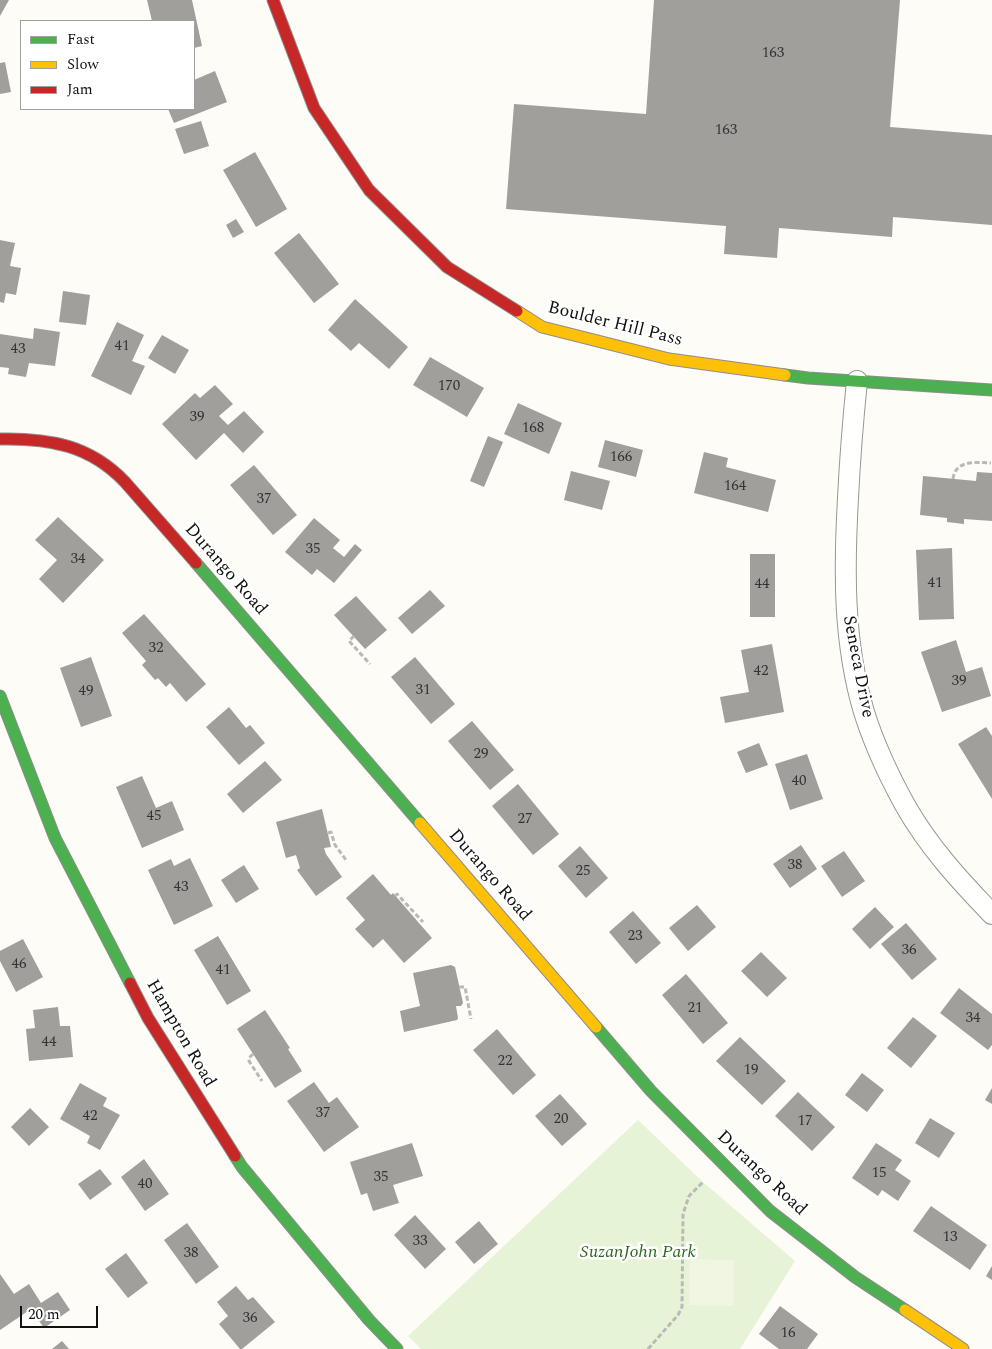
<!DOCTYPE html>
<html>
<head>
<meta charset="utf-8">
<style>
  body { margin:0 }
  #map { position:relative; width:992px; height:1349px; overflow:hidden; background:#fdfcf7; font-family:Spectral,serif }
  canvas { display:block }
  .legend { position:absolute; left:20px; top:20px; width:175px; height:90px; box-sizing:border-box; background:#fff; border:1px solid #a0a0a0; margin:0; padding:6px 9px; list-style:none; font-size:15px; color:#111 }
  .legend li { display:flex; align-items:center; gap:10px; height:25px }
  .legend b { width:25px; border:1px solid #a0a0a0 }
  .scale { position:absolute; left:20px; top:1306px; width:78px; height:22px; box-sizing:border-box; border:2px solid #111; border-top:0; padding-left:6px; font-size:15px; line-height:18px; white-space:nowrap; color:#111; -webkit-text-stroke:4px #fff; paint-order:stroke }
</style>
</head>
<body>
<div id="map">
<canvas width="992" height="1349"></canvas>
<ul class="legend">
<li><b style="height:6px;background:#4caf50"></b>Fast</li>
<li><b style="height:6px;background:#ffc107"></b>Slow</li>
<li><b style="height:6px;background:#c62828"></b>Jam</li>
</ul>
<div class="scale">20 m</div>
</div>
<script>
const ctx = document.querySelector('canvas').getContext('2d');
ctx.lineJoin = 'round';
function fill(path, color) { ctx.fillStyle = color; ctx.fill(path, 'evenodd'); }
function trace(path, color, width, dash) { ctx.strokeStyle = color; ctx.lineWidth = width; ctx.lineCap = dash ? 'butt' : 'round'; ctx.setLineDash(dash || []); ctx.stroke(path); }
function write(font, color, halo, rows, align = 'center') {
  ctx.font = font + ' Spectral,serif'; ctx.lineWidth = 5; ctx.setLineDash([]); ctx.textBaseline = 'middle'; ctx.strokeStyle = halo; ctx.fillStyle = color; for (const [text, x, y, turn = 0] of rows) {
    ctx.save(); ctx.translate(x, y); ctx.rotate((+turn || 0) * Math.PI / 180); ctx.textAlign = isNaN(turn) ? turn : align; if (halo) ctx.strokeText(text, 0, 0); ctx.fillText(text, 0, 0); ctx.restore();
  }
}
const green = new Path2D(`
  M638,1120L703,1182L795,1261L740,1349H421L408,1336Z`);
const pitch = new Path2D(`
  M690,1259L734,1260L733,1306L689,1305Z`);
const building = new Path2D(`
  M0,0H9L0,16Z
  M147,0H192L202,46L194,48V21H152Z
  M654,0H900L890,127L992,135V225L893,217L892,237L779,228L777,258L724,254L726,226L506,209L514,104L646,114Z
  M5,62L11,92L0,94V63Z
  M215,71L227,102L174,123L168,109H194V80Z
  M201,121L209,146L184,154L175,129Z
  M255,152L287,209L256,227L223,170Z
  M236,219L244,232L233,238L226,225Z
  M299,233L339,284L314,303L274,253Z
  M0,240L15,243L10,266L21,268L16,295L6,293L4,303L0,302Z
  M63,291L90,295L86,325L59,322Z
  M355,299L408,347L389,369L359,343L351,351L328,330Z
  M117,322L144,335L132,361L145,366L131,395L91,376Z
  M34,328L60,332L55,366L29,363L26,377L8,374L9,368L0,367V334L33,339Z
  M162,335L189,350L175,374L148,358Z
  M430,357L484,388L467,417L413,385Z
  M215,385L233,404L219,416L228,425L244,411L264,432L243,453L224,433L196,460L162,424L195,393L200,398Z
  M518,403L562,423L549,454L504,434Z
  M488,436L503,442L484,487L470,481Z
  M605,440L643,450L636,477L598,467Z
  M704,452L728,458L726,467L776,480L768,512L694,493Z
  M254,465L297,515L273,535L230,485Z
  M571,471L610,481L602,510L564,500Z
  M977,472L992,473V521L964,519V524L947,522V518L920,515L923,476L976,481Z
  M58,517L104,560L63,603L39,579L57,560L35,540Z
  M314,518L340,540L333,548L344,557L355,544L362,550L334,583L317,569L312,575L285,552Z
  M952,548L954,619L919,620L916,550Z
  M750,554H775V617H750Z
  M430,590L445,606L412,634L398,618Z
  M356,596L387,630L365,649L334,615Z
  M144,614L206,684L186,702L170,683L166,687L158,678L155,680L142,665L146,661L122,633Z
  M956,640L966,672L982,667L991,696L942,712L921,652Z
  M772,644L784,712L725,723L720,697L749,692L741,650Z
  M91,657L112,716L81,727L60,668Z
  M415,657L455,704L431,724L391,677Z
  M229,707L246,728L250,725L265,743L239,765L206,727Z
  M472,721L514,770L490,790L448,741Z
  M986,727L992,736V799L958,744Z
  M759,743L768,765L746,773L737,752Z
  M807,754L823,799L790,810L775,764Z
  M265,761L282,780L243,813L227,794Z
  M142,776L156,808L172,801L184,830L142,848L116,787Z
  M518,784L559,834L533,855L492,806Z
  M322,809L331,847L324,848L326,854L342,877L316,896L297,870L300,868L296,855L286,858L276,822Z
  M801,845L817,869L790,888L773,864Z
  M580,846L608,878L586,898L558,866Z
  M844,851L865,881L842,897L821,866Z
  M190,858L213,906L174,925L148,870L171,859L174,866Z
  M244,865L259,889L236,903L221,880Z
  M373,874L391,895L393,893L432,938L404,963L383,939L373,948L355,929L365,920L346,898Z
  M697,905L716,927L688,951L669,928Z
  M875,907L894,927L870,949L852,929Z
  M633,911L661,943L636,964L609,932Z
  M906,923L937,959L912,980L881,944Z
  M218,936L251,991L227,1005L194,950Z
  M23,939L43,977L16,992L0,961V951Z
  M761,952L787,978L767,997L741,971Z
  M451,965L455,967L463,1003L461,1006H456L458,1018L457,1020L404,1032L400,1011L420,1006L413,973Z
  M686,974L728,1023L703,1044L662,995Z
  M959,988L992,1014V1045L988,1050L940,1013Z
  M58,1007L60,1026H70L73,1057L29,1061L26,1029L35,1028L33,1010Z
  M265,1010L290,1048L288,1049L302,1071L275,1088L237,1029Z
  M913,1017L937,1036L911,1068L887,1048Z
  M497,1029L536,1075L513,1095L473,1050Z
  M740,1037L786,1081L762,1105L716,1061Z
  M862,1073L884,1090L867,1112L845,1095Z
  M314,1082L329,1103L337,1097L359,1127L324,1152L287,1101Z
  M80,1083L107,1098L103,1106L120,1115L100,1150L87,1143L90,1136L60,1119Z
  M992,1088V1104L985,1100Z
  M798,1092L835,1127L812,1151L775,1116Z
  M560,1094L587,1124L562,1146L535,1116Z
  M30,1108L49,1127L29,1146L11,1127Z
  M930,1118L955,1133L939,1158L915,1143Z
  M412,1143L423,1176L393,1185L399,1203L373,1211L367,1193L361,1195L350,1162Z
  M876,1143L902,1160L895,1170L911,1181L898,1201L882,1190L878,1196L852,1178Z
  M144,1159L169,1194L145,1211L121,1177Z
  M100,1169L112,1184L90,1200L78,1184Z
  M931,1206L987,1245L970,1270L913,1231Z
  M415,1215L446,1249L425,1269L394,1235Z
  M479,1221L498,1244L474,1264L455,1242Z
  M187,1223L219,1267L196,1284L164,1240Z
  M126,1253L148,1283L128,1298L105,1269Z
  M992,1266V1280L986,1276Z
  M0,1274L14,1294L29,1284L41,1303L58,1292L70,1310L44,1328L31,1309L0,1330Z
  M236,1286L248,1300L253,1297L275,1322L242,1349H240L219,1324L228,1316L217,1302Z
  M780,1306L818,1334L807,1349H779L759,1334Z
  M62,1341L69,1349H52Z`);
const path = new Path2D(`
  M953,479C955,460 976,462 991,463
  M354,636L349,641L370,664
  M328,833L331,832L335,845L346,860
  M395,896L397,894L423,922
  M459,987H465L471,1019
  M253,1054L249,1058V1061L262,1081
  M648,1349L678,1315L682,1307L683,1214L689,1196L704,1181`);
const street = new Path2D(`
  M857,381C853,420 850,458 848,498C844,570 843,641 864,712C874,744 889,776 905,805C928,846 960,881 992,914`);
const fast = new Path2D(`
  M785,375L808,378L992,390
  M196,563L420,823
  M0,696L55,838L130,983
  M596,1027L651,1091L770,1211L855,1277L905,1310
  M235,1156L242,1167L369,1320L397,1349`);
const slow = new Path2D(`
  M517,311L542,327L669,359L785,375
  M420,823L596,1027
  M905,1310L963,1349`);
const jam = new Path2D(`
  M273,0L314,108L369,190L447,267L517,311
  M0,439C49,438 90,445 125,482L196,563
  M130,983L148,1018L235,1156`);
const numberNames = [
  ["163",773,54],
  ["163",726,131],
  ["41",122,347],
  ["43",18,350],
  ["170",449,387],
  ["39",197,418],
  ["168",533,429],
  ["166",621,458],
  ["164",735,487],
  ["37",264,500],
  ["35",313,550],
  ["34",78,560],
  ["41",935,584],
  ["44",762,585],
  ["32",156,649],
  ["42",761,672],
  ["39",959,682],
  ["31",423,691],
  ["49",86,692],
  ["29",481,755],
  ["40",799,782],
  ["45",154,817],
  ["27",525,820],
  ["38",795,866],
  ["25",583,872],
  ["43",181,888],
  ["23",635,937],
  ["36",909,951],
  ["46",19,965],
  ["41",223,971],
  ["21",695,1009],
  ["34",973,1019],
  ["44",49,1043],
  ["22",505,1062],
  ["19",751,1071],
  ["37",323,1114],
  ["42",90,1117],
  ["20",561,1120],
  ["17",805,1122],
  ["15",879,1174],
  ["35",381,1178],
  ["40",145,1185],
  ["13",950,1238],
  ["33",420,1242],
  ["38",191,1254],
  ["36",250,1319],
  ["16",788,1334]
];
const streetNames = [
  ["Boulder Hill Pass",615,325,14],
  ["Durango Road",225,570,49],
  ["Seneca Drive",857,667,79],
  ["Durango Road",489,876,49],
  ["Hampton Road",180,1034,60],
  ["Durango Road",761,1174,43]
];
const parkNames = [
  ["SuzanJohn Park",638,1253]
];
fill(green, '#e7f3d7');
fill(pitch, '#f0f6e1');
fill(building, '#a19f9c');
trace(street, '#979795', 22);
trace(fast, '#8e8d8b', 13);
trace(slow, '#8e8d8b', 13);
trace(jam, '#8e8d8b', 13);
trace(path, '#b9b9b8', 3, [5, 2.5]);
trace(street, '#fffffe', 20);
trace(fast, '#4caf50', 11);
trace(slow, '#ffc107', 11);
trace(jam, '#c62828', 11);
write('15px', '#353434', null, numberNames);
write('18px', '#111', '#fff', streetNames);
write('italic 18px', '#2f6b1f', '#fff', parkNames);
</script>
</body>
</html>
